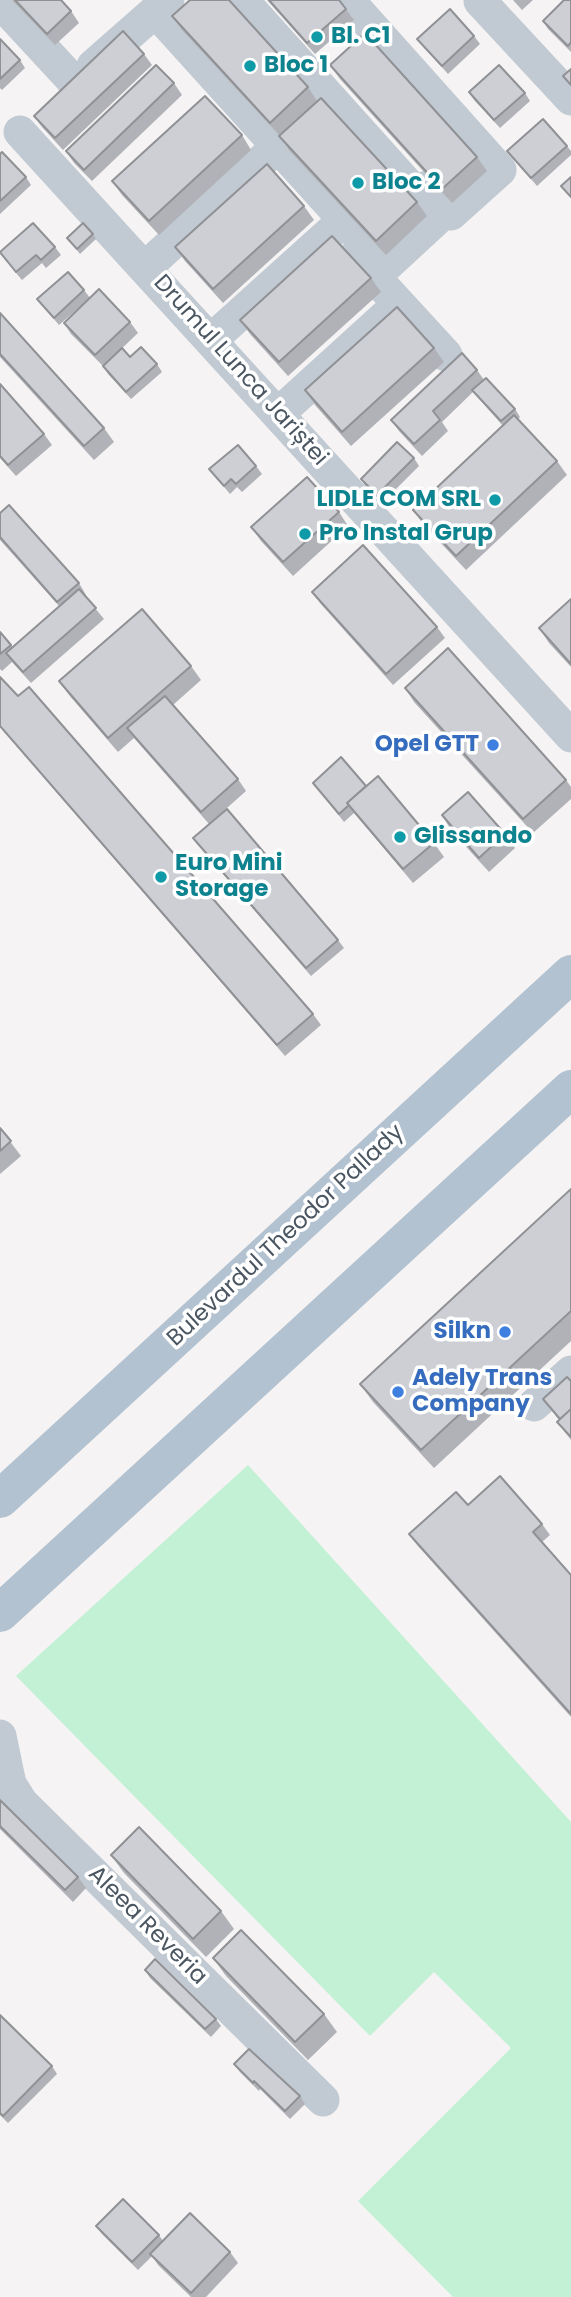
<!DOCTYPE html>
<html>
<head>
<meta charset="utf-8">
<style>
  body { margin:0 }
  canvas { display:block; background:#f5f3f3 }
</style>
</head>
<body>
<canvas width="571" height="2297"></canvas>
<script>
const ctx = document.querySelector('canvas').getContext('2d');
ctx.lineJoin = 'round';
function fill(path, color) { ctx.fillStyle = color; ctx.fill(path, 'evenodd'); }
function trace(path, color, width, dash) { ctx.strokeStyle = color; ctx.lineWidth = width; ctx.lineCap = dash ? 'butt' : 'round'; ctx.setLineDash(dash || []); ctx.stroke(path); }
function write(font, color, halo, rows, align = 'center') {
  ctx.font = font + ' Poppins,sans-serif'; ctx.lineWidth = 7; ctx.setLineDash([]); ctx.textBaseline = 'middle'; ctx.strokeStyle = halo; ctx.fillStyle = color; for (const [text, x, y, turn = 0] of rows) {
    ctx.save(); ctx.translate(x, y); ctx.rotate((+turn || 0) * Math.PI / 180); ctx.textAlign = isNaN(turn) ? turn : align; if (halo) ctx.strokeText(text, 0, 0); ctx.fillText(text, 0, 0); ctx.restore();
  }
}
const green = new Path2D(`
  M248,1465L571,1822V2297H453L358,2201L511,2048L434,1972L370,2036L16,1676Z`);
const minor = new Path2D(`
  M348,0L500,170L451,214L427,187
  M480,1L571,99
  M0,2L75,83
  M155,11L386,266L438,218L242,0
  M93,66L168,0
  M20,132L571,736
  M355,256L446,355
  M145,268L266,157
  M211,340L332,231
  M278,414L399,304
  M534,1405L571,1372
  M0,1736L10,1784L22,1803L323,2100`);
const major = new Path2D(`
  M0,1499L571,974
  M0,1613L571,1089`);
const wall = new Path2D(`
  M12,0H61L71,11L79,23L55,45Z
  M267,0H339L354,20L315,54Z
  M513,0H533L522,10Z
  M571,0V52L548,29L543,21Z
  M172,16L308,87L317,101L417,202L427,216L386,255L289,150L280,136L182,30Z
  M474,36L480,44L448,74L423,46L417,39Z
  M0,39L20,60L25,68L2,90L0,88Z
  M144,54L152,65L63,150L42,127L34,116Z
  M330,65L477,157L487,171L452,203L340,79Z
  M174,83L182,95L92,181L74,163L66,151Z
  M469,92L525,93L530,101L500,128L474,100Z
  M242,135L251,150L159,235L122,195L112,181Z
  M567,146L571,151V155L537,186L507,151Z
  M0,154L26,177L31,185L0,214Z
  M304,206L314,220L223,303L185,261L175,247Z
  M93,234L96,239L80,254L67,238Z
  M55,247L61,255L46,268L42,263L22,280L0,254Z
  M371,278L381,292L288,376L250,334L240,320Z
  M84,290L90,298L130,322L138,333L115,355L130,357L157,364L162,372L131,399L108,374L103,366L71,334L64,323L83,304L59,325L37,299Z
  M0,313L104,428L114,442L94,460L0,357Z
  M434,348L444,362L351,446L315,405L305,390Z
  M477,370L484,380L515,409L520,417L518,419L557,461L567,475L466,570L423,524L413,510L503,426L473,392L442,422L448,431L422,456L399,431L391,420Z
  M0,384L44,434L52,445L16,476L0,458Z
  M414,458L419,466L382,503L366,487L361,479Z
  M256,466L262,474L242,492L237,487L230,494L209,469Z
  M339,512L348,526L293,576L261,541L251,527Z
  M0,513L79,583L86,595L85,596L104,619L31,683L12,662L2,671L0,669V632L13,647L59,606L0,540Z
  M312,592L437,627L445,638L393,685L320,603Z
  M571,599V667L549,643L539,628Z
  M191,666L201,680L173,705L238,779L246,791L209,824L134,738L118,752L69,695L59,681Z
  M0,677L313,1014L321,1025L285,1056L0,727Z
  M405,688L566,780L571,787V799L533,833L414,702Z
  M313,783L366,786L434,843L444,857L413,883L354,813L344,822Z
  M442,815L505,834L515,848L489,872L451,830Z
  M193,838L338,940L344,948L311,976L199,846Z
  M0,1128L21,1156L0,1174Z
  M571,1189V1341L434,1468L373,1402L360,1384Z
  M571,1381V1440L557,1422L559,1420L543,1399Z
  M468,1505L542,1524L550,1535L542,1542L571,1575V1717L417,1545L409,1534Z
  M0,1800L78,1877L86,1888L73,1902L0,1829Z
  M111,1855L221,1911L234,1929L206,1957L124,1873Z
  M213,1958L324,2014L337,2032L308,2060L226,1976Z
  M145,1970L216,2019L221,2026L211,2037L150,1978Z
  M0,2015L52,2066L57,2074L8,2123L0,2115Z
  M234,2064L300,2096L305,2104L290,2119L260,2089L259,2091L240,2072Z
  M96,2226L159,2235L163,2241L230,2252L238,2263L206,2297H191L158,2265L152,2256L138,2270L102,2234Z`);
const building = new Path2D(`
  M15,0H61L71,11L47,34Z
  M190,0H229L308,87L270,123L172,16Z
  M269,0H339L346,9L307,43Z
  M564,0H571V42L568,46L543,21Z
  M450,9L474,36L442,66L417,39Z
  M123,31L144,54L55,138L34,116Z
  M365,33L477,157L442,189L330,65Z
  M0,39L20,60L0,79Z
  M156,65L174,83L84,170L66,151Z
  M499,65L525,93L494,120L469,92Z
  M571,69V85L563,76Z
  M205,96L242,135L149,221L112,181Z
  M321,98L417,202L376,241L279,136Z
  M543,119L567,146L531,178L507,151Z
  M2,152L26,177L0,201V154Z
  M267,164L304,206L213,289L175,247Z
  M571,177V197L561,186Z
  M33,223L55,247L41,260L36,255L16,272L0,252Z
  M83,223L93,234L77,249L67,238Z
  M332,236L371,278L279,362L240,320Z
  M68,272L84,290L54,318L37,299Z
  M99,289L130,322L95,355L64,323Z
  M397,307L434,348L342,432L305,390Z
  M0,313L104,428L84,446L0,354Z
  M141,347L157,364L126,392L103,366L122,348L130,357Z
  M462,353L477,370L433,411L440,420L414,444L391,420Z
  M486,378L515,409L501,421L472,390Z
  M0,384L44,434L8,465L0,456Z
  M514,415L557,461L456,556L413,510Z
  M397,442L414,458L377,495L361,479Z
  M238,445L256,466L236,484L231,479L224,486L209,469Z
  M307,477L339,512L283,562L251,527Z
  M9,505L79,583L57,602L0,537V513Z
  M363,545L437,627L386,674L312,592Z
  M79,589L96,608L23,672L6,653Z
  M571,599V664L539,628Z
  M142,609L191,666L108,738L59,681Z
  M0,632L11,645L0,654Z
  M448,648L566,780L523,819L405,688Z
  M0,677L18,696L29,687L313,1014L277,1045L0,726Z
  M165,696L238,779L201,812L127,728Z
  M341,757L366,786L347,803L349,805L339,814L313,783Z
  M378,776L434,843L403,869L347,803Z
  M468,792L505,834L479,858L442,815Z
  M227,809L338,940L306,968L193,838Z
  M0,1128L11,1141L0,1151Z
  M571,1189V1311L421,1450L360,1384Z
  M567,1377L571,1381V1409L560,1419L543,1399Z
  M571,1409V1437L557,1422Z
  M500,1476L542,1524L533,1532L571,1575V1714L409,1534L456,1492L468,1505Z
  M0,1800L78,1877L65,1890L0,1826Z
  M139,1827L221,1911L193,1939L111,1855Z
  M241,1930L324,2014L295,2042L213,1958Z
  M155,1959L216,2019L205,2029L145,1970Z
  M0,2015L52,2066L3,2116L0,2113Z
  M249,2049L300,2096L285,2111L254,2081L253,2083L234,2064Z
  M123,2199L159,2235L132,2262L96,2226Z
  M190,2213L230,2252L191,2293L150,2254Z`);
const markers = [
  [317,37,7,"#0f9aa8"],
  [250,66,7,"#0f9aa8"],
  [358,183,7,"#0f9aa8"],
  [495,500,7,"#0f9aa8"],
  [305,534,7,"#0f9aa8"],
  [493,745,7,"#3f7fe0"],
  [400,837,7,"#0f9aa8"],
  [161,877,7,"#0f9aa8"],
  [505,1332,7,"#3f7fe0"],
  [398,1392,7,"#3f7fe0"]
];
const cultureNames = [
  ["Bl. C1",331,37],
  ["Bloc 1",264,66],
  ["Bloc 2",372,183],
  ["LIDLE COM SRL",481,500,"right"],
  ["Pro Instal Grup",319,534],
  ["Glissando",414,837],
  ["Euro Mini",175,864],
  ["Storage",175,890]
];
const streetNames = [
  ["Drumul Lunca Jariștei",240,371,48],
  ["Bulevardul Theodor Pallady",286,1236,-43],
  ["Aleea Reveria",147,1926,45]
];
const shopNames = [
  ["Opel GTT",479,745],
  ["Silkn",491,1332],
  ["Adely Trans",412,1379,"left"],
  ["Company",412,1405,"left"]
];
fill(green, '#c3f1d5');
trace(minor, '#c1cad2', 33);
trace(major, '#b3c2d1', 38);
fill(wall, '#b0b2b7');
fill(building, '#cdcfd5');
trace(building, '#909195', 2);
for (const [x, y, r, color] of markers) { const dot = new Path2D(); dot.arc(x, y, r, 0, 2 * Math.PI); ctx.fillStyle = color; ctx.fill(dot); trace(dot, '#fff', 2.5); }
write('bold 23px', '#0d838f', '#fff', cultureNames, 'left');
write('23px', '#4a5661', '#fff', streetNames);
write('bold 23px', '#366cbe', '#fff', shopNames, 'right');
</script>
</body>
</html>
